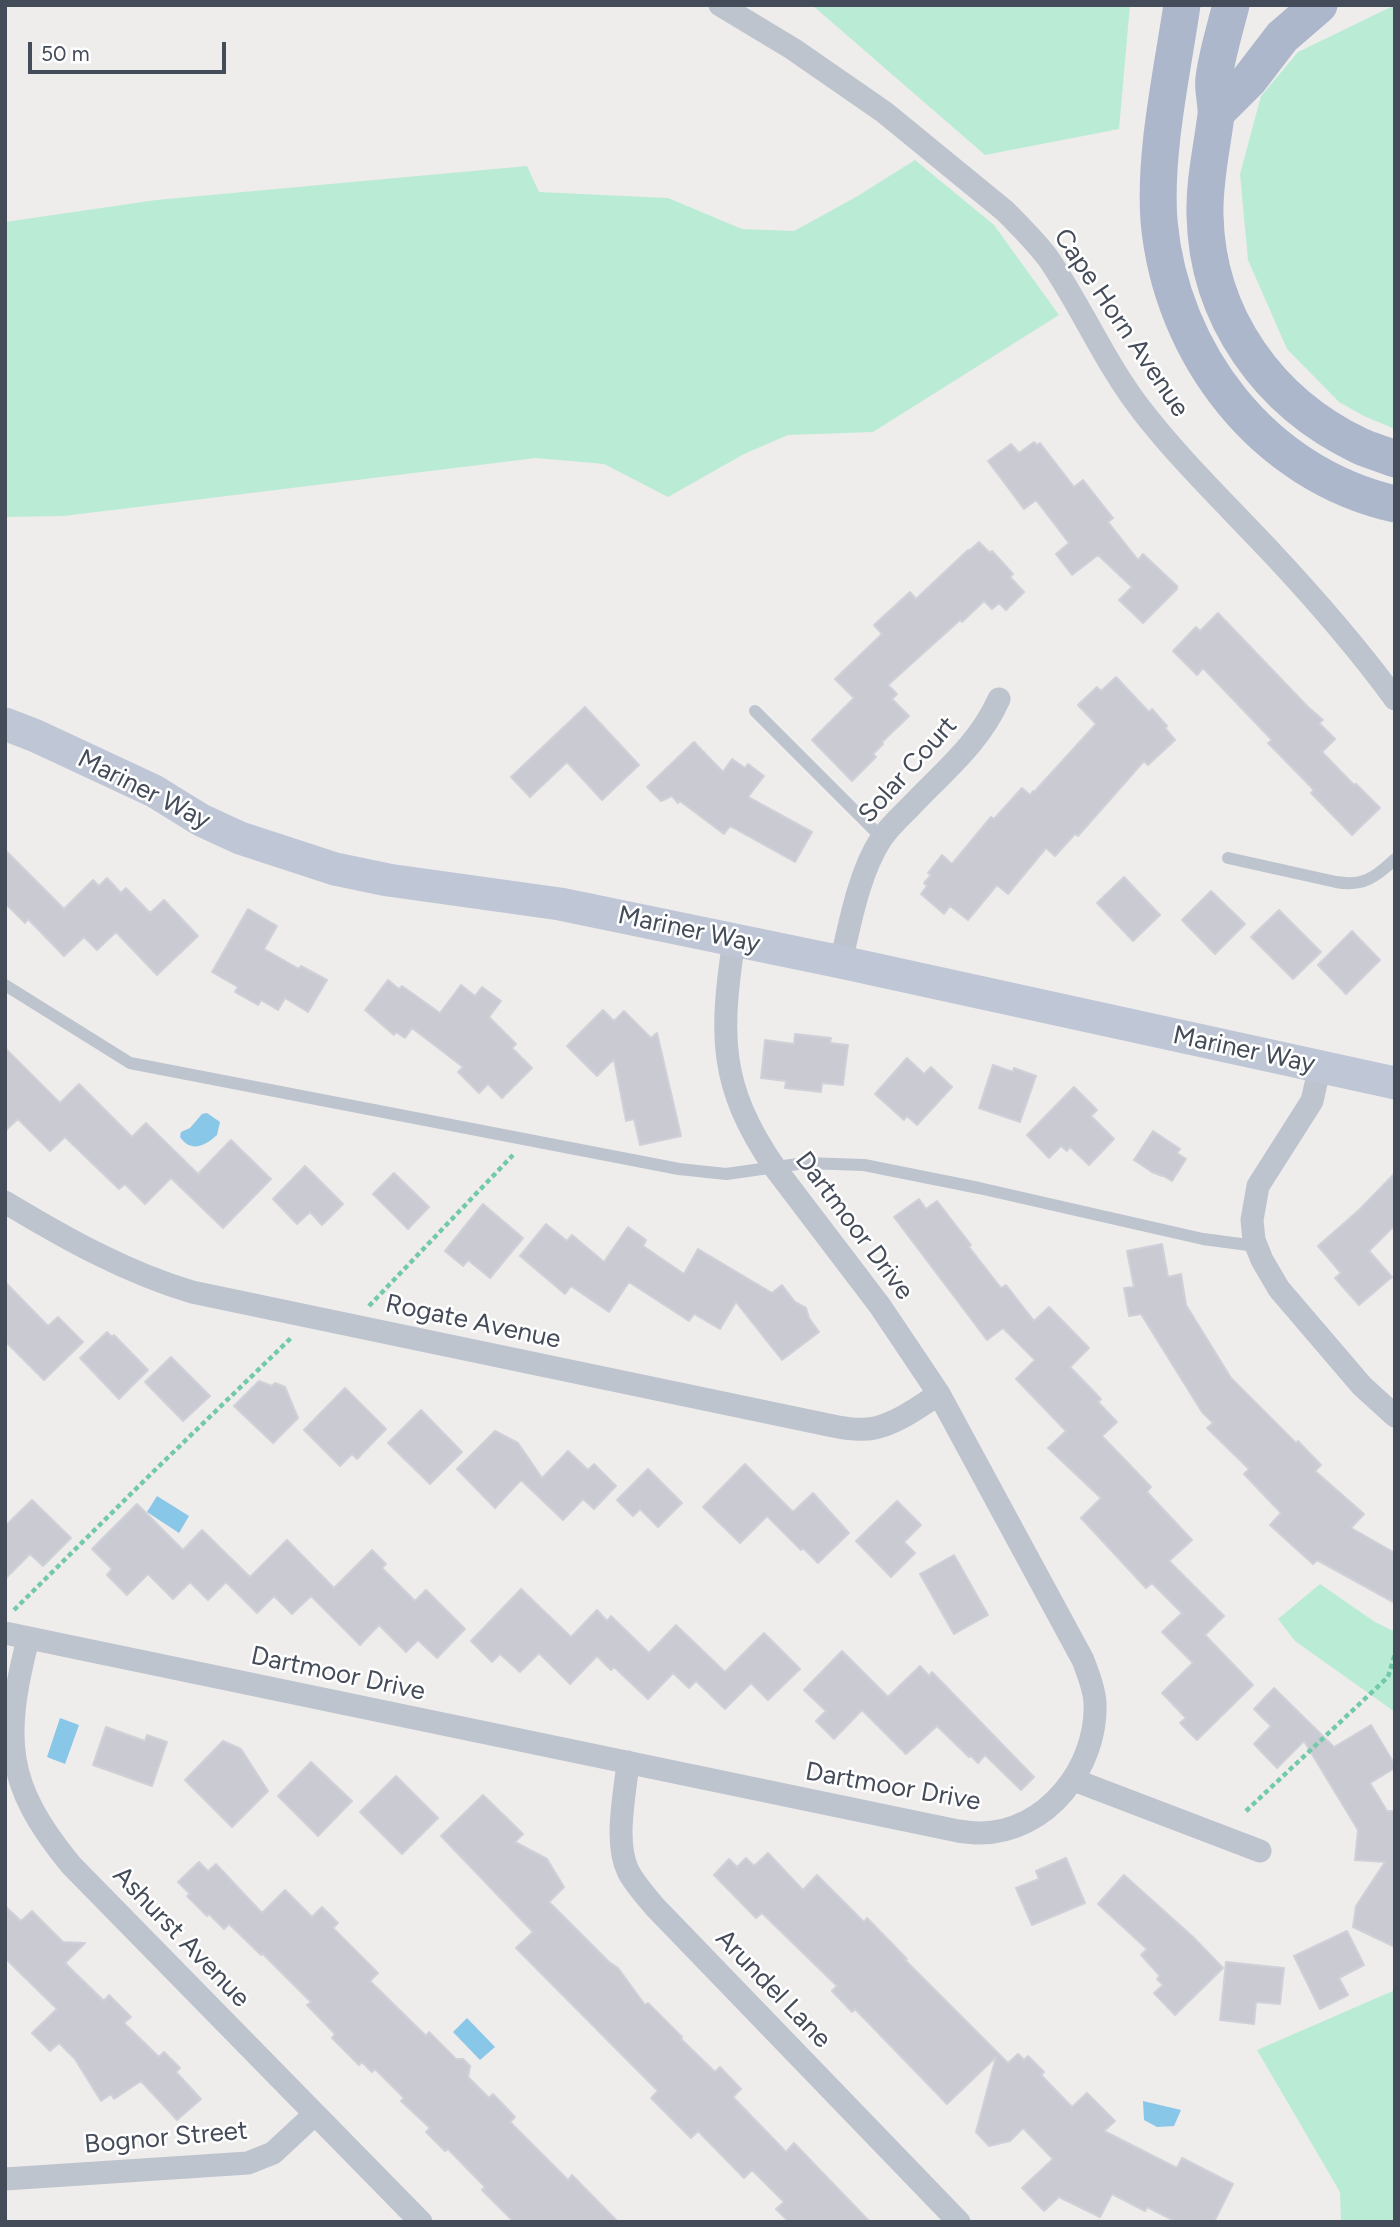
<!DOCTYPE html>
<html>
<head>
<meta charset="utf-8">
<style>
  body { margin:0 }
  #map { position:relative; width:1400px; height:2227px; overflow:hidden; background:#efecec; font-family:Figtree,sans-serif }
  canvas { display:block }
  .frame { position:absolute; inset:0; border:7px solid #454c59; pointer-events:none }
  .scale { position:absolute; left:28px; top:42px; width:198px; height:32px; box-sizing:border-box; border:4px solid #454c59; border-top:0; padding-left:9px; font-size:21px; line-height:24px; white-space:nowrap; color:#454c59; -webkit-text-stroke:5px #fff; paint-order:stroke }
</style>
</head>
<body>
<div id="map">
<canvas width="1400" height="2227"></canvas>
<div class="frame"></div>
<div class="scale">50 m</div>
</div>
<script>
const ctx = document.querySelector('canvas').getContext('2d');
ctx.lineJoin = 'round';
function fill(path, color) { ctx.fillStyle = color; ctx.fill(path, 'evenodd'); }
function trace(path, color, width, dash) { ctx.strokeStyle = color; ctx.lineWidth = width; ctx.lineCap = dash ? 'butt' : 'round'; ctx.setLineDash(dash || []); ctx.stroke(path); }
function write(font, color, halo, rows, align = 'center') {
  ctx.font = font + ' Figtree,sans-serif'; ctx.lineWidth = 5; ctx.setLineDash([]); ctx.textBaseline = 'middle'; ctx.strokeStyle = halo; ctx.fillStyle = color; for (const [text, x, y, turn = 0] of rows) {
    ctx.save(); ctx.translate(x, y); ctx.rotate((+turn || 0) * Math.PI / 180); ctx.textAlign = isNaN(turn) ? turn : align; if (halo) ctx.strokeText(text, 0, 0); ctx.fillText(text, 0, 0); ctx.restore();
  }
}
const green = new Path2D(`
  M812,5H1130L1119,129L985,155Z
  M1395,5V429L1364,416L1339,402L1287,349L1248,260L1240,174L1261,96L1298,52Z
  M915,160L994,225L1059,315L873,432L788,435L744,454L668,497L604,464L536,458L64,516L5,517V222L156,200L527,166L539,192L668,198L742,229L794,231L856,197Z
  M1320,1584L1375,1622L1395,1632V1712L1295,1641L1278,1619Z
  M1395,1990V2222H1341L1340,2192L1257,2050Z`);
const water = new Path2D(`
  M207,1113L220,1122L217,1135C205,1146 191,1153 180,1137L181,1132L190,1128L202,1114Z
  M157,1496L189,1516L179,1533L147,1512Z
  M60,1718L79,1725L65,1764L47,1757Z
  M467,2018L495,2047L480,2060L453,2032Z
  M1143,2101L1181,2110L1174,2126L1157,2127L1144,2120Z`);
const building = new Path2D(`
  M1034,442L1037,445L1040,443L1074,487L1083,480L1113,518L1108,522L1138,560L1143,554L1177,586V589L1143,623L1119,600L1132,587L1098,555L1072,575L1056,554L1069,543L1036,500L1024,509L988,461L1011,444L1019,453Z
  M979,542L990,553L992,551L1013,574L1010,577L1024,592L1006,610L999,603L992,609L984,601L962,622L960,620L888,685L897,694L892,699L909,716L882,742L883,744L873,754L876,757L852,781L812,740L854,698L835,679L882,634L874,625L910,592L916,599L968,550L969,551Z
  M1218,613L1307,706L1323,720L1319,723L1335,739L1322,752L1354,785L1356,784L1380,808L1352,835L1311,793L1314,790L1268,743L1272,740L1203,668L1197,675L1173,651L1196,627L1200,631Z
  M1116,677L1149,712L1152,709L1167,726L1165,728L1175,740L1148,765L1144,761L1078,836L1075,834L1055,856L1046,848L1008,894L997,885L968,920L950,906L944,914L921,894L927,886L924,883L931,875L928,873L942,855L952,864L991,817L994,819L1022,788L1030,795L1033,791L1034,792L1096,724L1078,705L1097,687L1101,691Z
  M585,707L639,765L602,800L567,762L530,797L511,777Z
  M694,742L723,772L732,759L745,768L748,764L764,776L748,797L812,832L795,862L730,826L724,834L680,801L678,803L672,796L661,801L647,787Z
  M5,850L64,909L93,880L99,886L107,878L121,893L126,888L150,913L164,900L198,936L157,975L116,932L97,950L84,937L64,956L28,919L25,923L5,903Z
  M1124,877L1160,915L1133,941L1097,903Z
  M1211,891L1245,924L1215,954L1182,920Z
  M248,909L277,926L264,949L299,969L301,966L327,980L308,1012L285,998L278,1010L261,1000L258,1005L235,992L238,987L212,972Z
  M1279,910L1321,952L1293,979L1251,937Z
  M1352,931L1380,960L1346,994L1318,965Z
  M388,980L399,989L402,986L440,1013L461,985L475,996L482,987L501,1001L489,1017L516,1044L512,1048L532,1068L502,1098L488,1084L479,1093L458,1072L463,1067L412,1028L405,1038L396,1032L394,1035L365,1010Z
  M603,1010L614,1021L624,1011L651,1038L657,1033L681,1136L640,1145L634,1119L626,1121L614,1059L597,1076L567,1046Z
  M795,1034L831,1038L830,1043L848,1045L843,1085L822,1083L821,1092L785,1088L786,1081L761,1078L765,1040L794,1044Z
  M5,1048L60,1103L79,1084L132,1137L146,1123L198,1174L231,1140L271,1179L223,1228L171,1178L145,1204L125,1184L119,1189L65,1137L50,1151L18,1119L5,1131Z
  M907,1058L924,1074L931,1067L952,1087L917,1125L907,1116L904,1120L875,1094Z
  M993,1065L1013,1072L1014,1068L1036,1076L1020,1122L979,1108Z
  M1074,1087L1097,1110L1091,1116L1114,1139L1089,1165L1070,1147L1067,1151L1061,1146L1049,1158L1027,1135Z
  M1153,1131L1180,1149L1177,1153L1186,1159L1172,1181L1162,1175V1176L1152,1172L1134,1160Z
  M305,1166L343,1204L322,1225L310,1212L297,1224L273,1199Z
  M394,1173L429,1207L408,1229L373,1194Z
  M1395,1173V1225L1369,1251L1392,1277L1359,1305L1335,1278L1341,1273L1318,1246L1359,1210Z
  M919,1199L926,1209L937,1201L971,1245L969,1247L1001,1288L1006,1285L1034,1321L1049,1307L1089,1348L1070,1367L1101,1399L1098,1402L1117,1422L1102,1436L1151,1487L1147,1492L1192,1540L1169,1561L1224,1616L1205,1635L1253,1685L1197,1740L1180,1723L1186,1718L1162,1693L1193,1663L1162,1632L1182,1613L1152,1583L1146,1588L1081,1518L1101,1498L1048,1448L1066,1431L1016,1379L1035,1360L1003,1328L987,1340L894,1217Z
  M483,1204L523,1238L490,1278L468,1260L463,1266L445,1251Z
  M546,1224L567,1241L572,1235L604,1262L628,1227L646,1240L643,1246L684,1274L698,1249L772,1293L782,1285L795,1302L806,1308L809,1318L819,1332L782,1360L736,1302L720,1329L694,1314L689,1321L629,1282L609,1312L571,1286L565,1294L520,1256Z
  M1162,1244L1168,1277L1181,1274L1186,1305L1231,1378L1296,1443L1298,1441L1321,1465L1315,1471L1364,1514L1351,1528L1395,1553V1603L1317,1560L1313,1564L1270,1525L1281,1513L1244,1474L1249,1469L1207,1428L1213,1423L1202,1412L1141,1314L1129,1316L1124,1288L1134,1287L1127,1251Z
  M5,1282L48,1326L58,1317L83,1342L44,1380L5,1341Z
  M107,1332L112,1337L114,1335L148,1370L119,1399L80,1358Z
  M171,1357L210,1396L183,1421L145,1382Z
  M259,1381L272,1386L275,1383L285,1387L298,1418L273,1443L234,1406Z
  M345,1388L386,1429L357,1459L352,1454L340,1466L304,1430Z
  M421,1410L462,1452L430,1484L388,1443Z
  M495,1431L518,1443L542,1478L568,1451L588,1470L594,1464L616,1486L594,1509L583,1499L563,1520L521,1480L495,1508L457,1469Z
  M745,1464L793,1512L813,1493L849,1533L818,1563L803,1548L801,1550L767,1516L740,1543L703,1507Z
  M648,1469L682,1503L658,1527L640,1509L633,1516L617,1500Z
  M32,1500L71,1538L43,1566L30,1554L5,1579V1526Z
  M897,1501L921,1525L904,1542L915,1553L891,1577L856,1541Z
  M137,1504L183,1550L202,1530L250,1577L287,1540L334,1588L372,1550L386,1564L382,1568L415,1601L426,1590L465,1629L437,1658L418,1640L406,1652L379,1625L360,1645L311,1596L292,1614L274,1596L257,1613L226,1582L208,1600L190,1582L173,1599L148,1574L127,1595L107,1575L112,1569L92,1549Z
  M954,1555L988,1615L954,1634L920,1574Z
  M521,1589L571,1637L597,1610L607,1621L611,1616L649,1653L676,1625L725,1672L764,1633L800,1669L768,1700L751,1683L725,1709L696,1681L689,1688L673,1673L648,1699L614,1667L611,1670L597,1656L570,1684L539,1653L520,1672L500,1654L492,1662L471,1641Z
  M842,1651L888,1697L920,1666L929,1676L932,1672L1034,1777L1021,1790L985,1755L978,1763L971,1756L969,1757L937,1726L906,1754L862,1710L834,1739L816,1721L826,1711L804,1690Z
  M1274,1688L1334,1747L1371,1725L1395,1765V1768L1370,1783L1387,1811H1395V1947L1353,1927L1356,1906L1385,1862L1355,1860L1358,1830L1304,1741L1277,1768L1254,1744L1271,1726L1254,1709Z
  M106,1727L145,1741L147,1735L167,1742L152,1786L93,1765Z
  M223,1741L241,1749L268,1791L232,1827L185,1780Z
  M311,1762L352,1801L318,1836L278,1796Z
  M396,1776L438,1818L402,1854L360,1812Z
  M483,1795L523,1834L515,1842L547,1859L564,1887L549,1902L609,1962L618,1968L645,2005L648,2003L682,2037L681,2039L715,2072L720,2067L741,2089L733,2097L786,2152L794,2143L870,2222H789L776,2209L784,2202L752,2170L744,2178L698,2131L691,2138L651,2098L658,2091L516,1948L533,1932L441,1836Z
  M768,1853L803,1890L817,1875L864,1922L867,1918L907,1959L905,1960L1008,2063L1018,2054L1024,2060L1028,2056L1044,2072L1041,2075L1072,2107L1087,2093L1115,2121L1104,2131L1177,2168L1182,2158L1233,2184L1214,2222H1177L1147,2207L1145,2211L1112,2194L1100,2217L1059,2197L1044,2211L1022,2188L1053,2159L1023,2128L1010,2141L989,2146L976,2132L996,2057L947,2104L855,2009L852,2012L832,1991L837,1986L762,1913L756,1918L714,1875L729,1859L737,1867L746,1858L754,1866Z
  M1066,1858L1085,1903L1032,1925L1016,1888L1039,1879L1036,1871Z
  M199,1862L208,1871L216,1864L262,1913L285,1890L312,1917L322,1907L338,1923L333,1928L378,1973L370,1981L426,2036L429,2032L456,2059H463L470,2066L468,2077L489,2098L493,2094L515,2117L510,2122L568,2180L572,2175L618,2222H514L482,2190L485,2187L448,2149L445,2151L426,2132L430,2128L401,2101L404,2098L375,2069L372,2072L362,2062L359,2065L332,2038L335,2034L307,2005L311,2002L262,1953L261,1955L229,1924L224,1929L209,1914L207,1916L187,1896L190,1894L178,1882Z
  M1124,1875L1193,1937L1223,1968L1175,2015L1154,1993L1163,1985L1157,1979L1160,1976L1141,1955L1147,1949L1098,1904Z
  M5,1906L21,1921L32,1911L63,1942L85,1943L65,1963L104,2001L109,1995L131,2017L124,2023L159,2057L164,2052L180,2068L176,2072L201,2099L177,2120L141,2081L114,2099L111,2094L101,2101L75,2059L59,2043L50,2051L32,2033L57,2009L5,1958Z
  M1347,1931L1364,1965L1339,1978L1348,1995L1320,2009L1294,1956Z
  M1226,1962L1284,1968L1280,2004L1256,2002L1254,2024L1220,2020Z`);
const path = new Path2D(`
  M369,1306L513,1155
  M14,1610L154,1471L291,1338
  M1246,1811L1388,1677L1395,1654`);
const service = new Path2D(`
  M755,711L882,838
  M1228,858L1336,882C1363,887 1376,877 1395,859
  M5,985L130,1063L679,1169L726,1174L805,1163L864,1165L979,1188L1203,1239L1256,1246`);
const minor = new Path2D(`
  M720,5L793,49L884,112L1005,211C1020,226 1035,241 1048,258C1082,307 1105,364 1143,412C1182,462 1228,506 1272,553C1315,599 1357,647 1395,699
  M841,962C850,923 859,873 881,839C889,827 900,817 910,807C943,772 979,744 999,699
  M1320,1066L1312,1101L1258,1186L1252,1220L1254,1240L1262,1260L1279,1289L1362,1386L1395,1416
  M5,1202C65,1238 125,1272 192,1292L814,1422C834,1426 855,1432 875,1428C898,1423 920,1406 939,1394
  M5,1633L958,1831C965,1832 972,1833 980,1833C1047,1833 1098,1766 1095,1702C1094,1687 1088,1674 1083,1660L939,1394L880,1306L775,1168C718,1085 720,1035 734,940
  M28,1639C3,1738 4,1784 71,1865L421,2222
  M628,1762C625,1795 614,1841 628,1871C634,1883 645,1895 654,1906L959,2222
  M1074,1780L1260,1851
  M5,2179L248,2163L273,2153L315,2114`);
const secondary = new Path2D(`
  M5,724L36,736L154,791L201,820L240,838L335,869L388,880L560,904L841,962L1395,1083`);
const primary = new Path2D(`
  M1182,5C1172,73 1154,153 1159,221C1171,354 1263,474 1395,504
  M1231,5C1225,29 1217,54 1214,78C1212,90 1217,103 1216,115C1212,148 1204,181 1205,215C1207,317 1269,403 1360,446C1371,451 1383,454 1395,459
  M1217,112L1249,80L1282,37L1319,5`);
const streetNames = [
  ["Cape Horn Avenue",1121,323,56],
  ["Solar Court",908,770,-48],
  ["Mariner Way",144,790,27],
  ["Mariner Way",689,930,12],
  ["Mariner Way",1244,1050,12],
  ["Dartmoor Drive",854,1226,53],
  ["Rogate Avenue",473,1322,12],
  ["Dartmoor Drive",338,1674,12],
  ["Dartmoor Drive",893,1787,10],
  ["Ashurst Avenue",181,1937,46],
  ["Arundel Lane",773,1989,46],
  ["Bognor Street",166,2138,-5]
];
fill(green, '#baecd5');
fill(water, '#88c7e8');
fill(building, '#c9cad2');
trace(building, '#d0d1d8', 2);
trace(path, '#73c9ab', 4.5, [5, 3.5]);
trace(service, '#bdc4ce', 12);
trace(minor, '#bdc4ce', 23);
trace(secondary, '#bfc6d5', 33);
trace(primary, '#acb7cb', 37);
write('26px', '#454c59', '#fff', streetNames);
</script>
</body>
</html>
